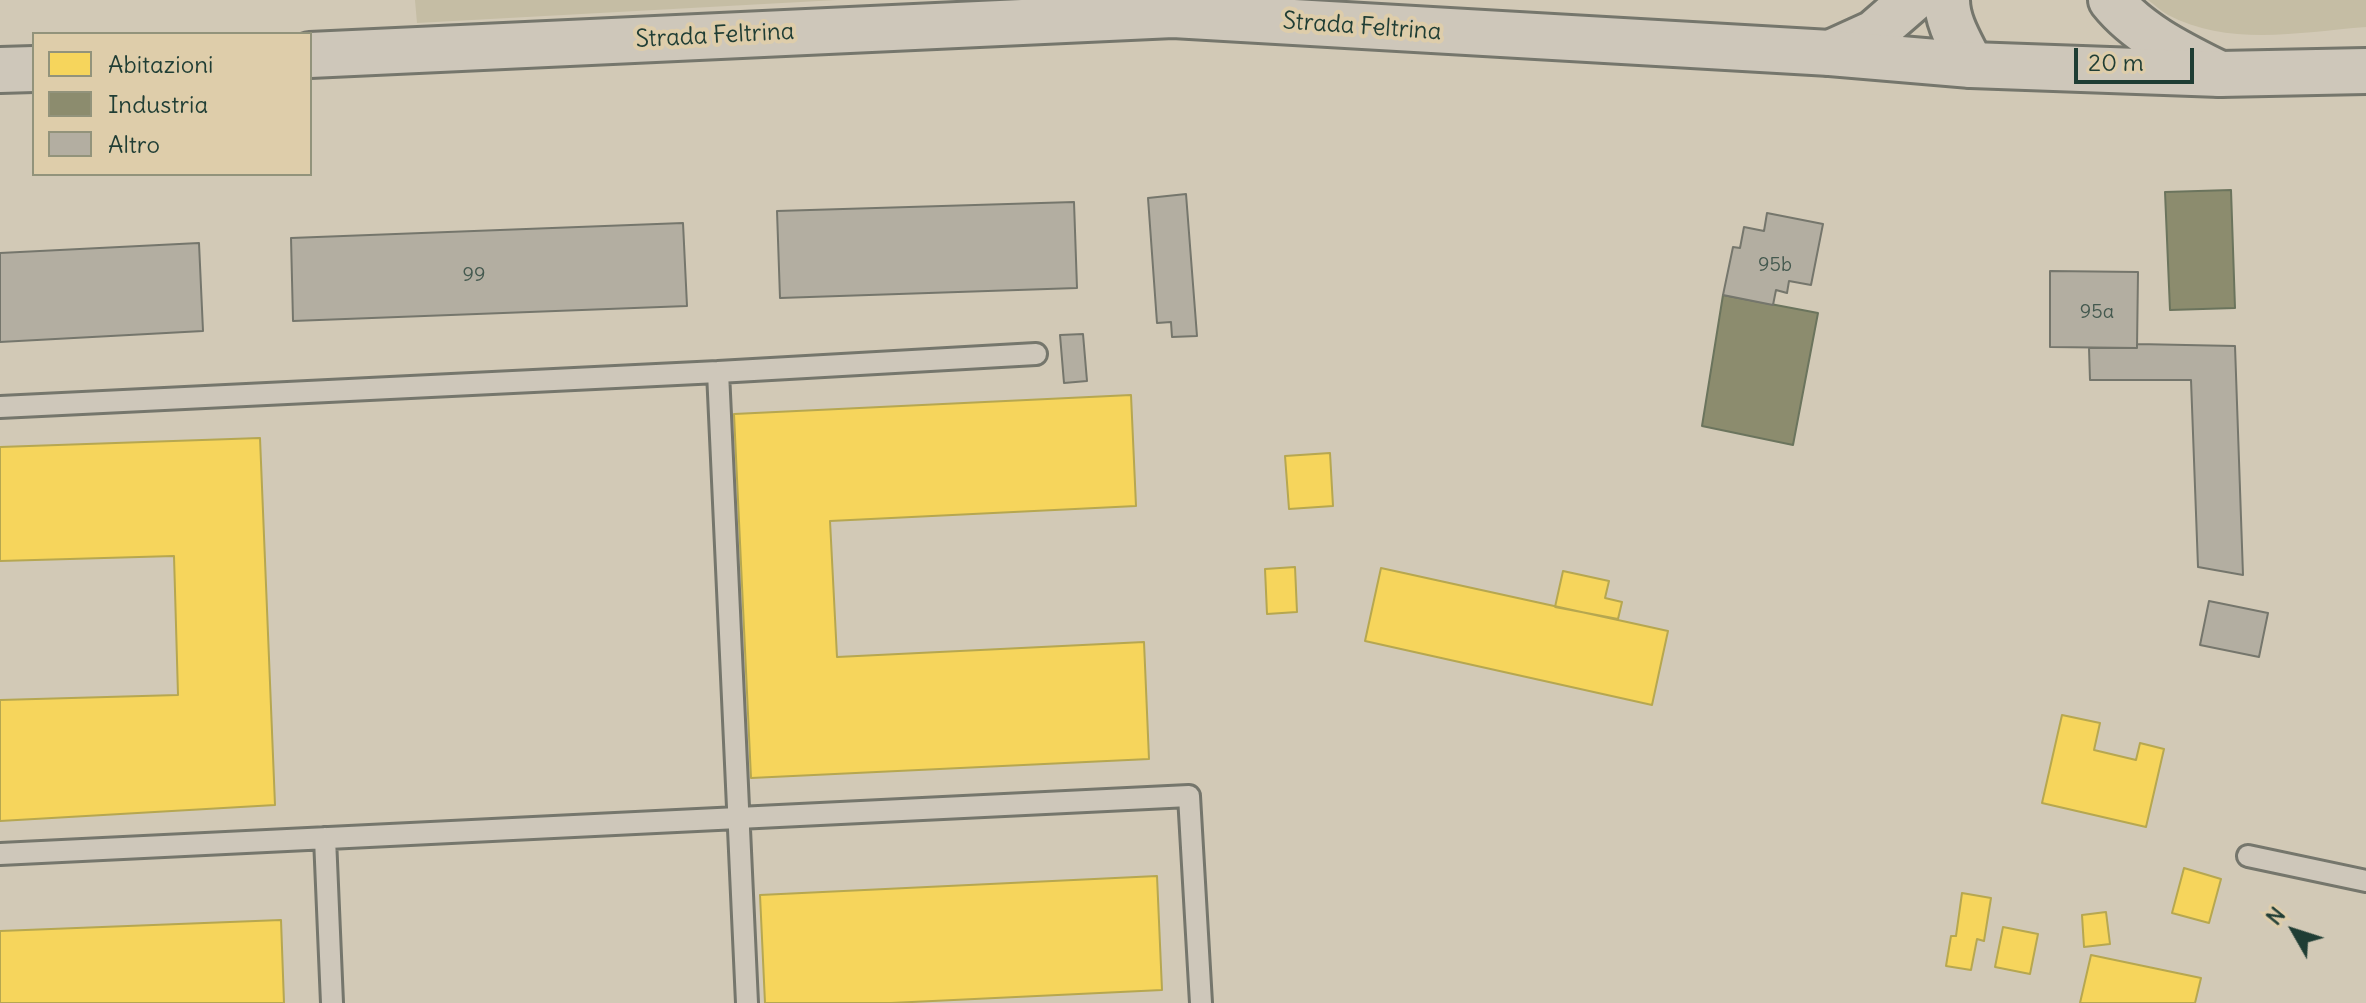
<!DOCTYPE html>
<html>
<head>
<meta charset="utf-8">
<style>
  body { margin:0 }
  #map { position:relative; width:2366px; height:1003px; overflow:hidden; background:#d2c9b6; font-family:Delius,sans-serif }
  canvas { display:block }
  .legend { position:absolute; left:32px; top:32px; width:280px; height:144px; box-sizing:border-box; background:#decdaa; border:2px solid #92937b; margin:0; padding:10px 14px; list-style:none; font-size:24px; color:#1f3d34 }
  .legend li { display:flex; align-items:center; gap:16px; height:40px }
  .legend b { width:40px; border:2px solid #92937b }
  .north { position:absolute; left:2254px; top:891px; width:80px; height:80px; -webkit-text-stroke:6px #decdaa; paint-order:stroke; rotate:309deg; font-size:22px; font-weight:700; line-height:32px; text-align:center; color:#1f3d34 }
  .north::after { content:''; display:block; margin:auto; width:28px; height:36px; background:#1f3d34; clip-path:polygon(50% 0,100% 100%,50% 72%,0 100%) }
  .scale { position:absolute; left:2074px; top:48px; width:120px; height:36px; box-sizing:border-box; border:4px solid #1f3d34; border-top:0; padding-left:10px; font-size:24px; line-height:28px; white-space:nowrap; color:#1f3d34; -webkit-text-stroke:6px #decdaa; paint-order:stroke }
</style>
</head>
<body>
<div id="map">
<canvas width="2366" height="1003"></canvas>
<ul class="legend">
<li><b style="height:22px;background:#f6d55c"></b>Abitazioni</li>
<li><b style="height:22px;background:#8c8c6e"></b>Industria</li>
<li><b style="height:22px;background:#b3aea1"></b>Altro</li>
</ul>
<div class="north">N</div>
<div class="scale">20 m</div>
</div>
<script>
const ctx = document.querySelector('canvas').getContext('2d');
ctx.lineJoin = 'round';
function fill(path, color) { ctx.fillStyle = color; ctx.fill(path, 'evenodd'); }
function trace(path, color, width, dash) { ctx.strokeStyle = color; ctx.lineWidth = width; ctx.lineCap = dash ? 'butt' : 'round'; ctx.setLineDash(dash || []); ctx.stroke(path); }
function write(font, color, halo, rows, align = 'center') {
  ctx.font = font + ' Delius,sans-serif'; ctx.lineWidth = 8; ctx.setLineDash([]); ctx.textBaseline = 'middle'; ctx.strokeStyle = halo; ctx.fillStyle = color; for (const [text, x, y, turn = 0] of rows) {
    ctx.save(); ctx.translate(x, y); ctx.rotate((+turn || 0) * Math.PI / 180); ctx.textAlign = isNaN(turn) ? turn : align; if (halo) ctx.strokeText(text, 0, 0); ctx.fillText(text, 0, 0); ctx.restore();
  }
}
const green = new Path2D(`
  M415,0H837L417,23Z
  M2148,0H2366V27C2301,32 2229,47 2168,15C2161,11 2155,5 2148,0Z`);
const homes = new Path2D(`
  M1131,395L1136,506L830,521L837,657L1144,642L1149,759L751,778L734,414Z
  M260,438L275,805L0,821V700L178,695L174,556L0,561V447Z
  M1330,453L1333,506L1289,509L1285,456Z
  M1295,567L1297,612L1267,614L1265,569Z
  M1381,568L1668,631L1652,705L1365,641Z
  M1563,571L1609,581L1605,598L1622,602L1618,619L1555,607Z
  M2062,715L2100,723L2094,750L2136,760L2140,743L2164,749L2146,827L2042,803Z
  M2184,868L2221,879L2209,923L2172,913Z
  M1157,876L1162,990L891,1003H765L760,895Z
  M1962,893L1991,898L1984,941L1977,939L1971,970L1946,966L1951,936H1956Z
  M2106,912L2110,944L2084,947L2082,915Z
  M281,920L284,1003H0V931Z
  M2003,927L2038,934L2030,974L1995,967Z
  M2091,955L2201,978L2195,1003H2080Z`);
const industry = new Path2D(`
  M2231,190L2235,308L2170,310L2165,192Z
  M1723,295L1818,313L1793,445L1702,426Z`);
const building = new Path2D(`
  M1186,194L1197,336L1172,337L1171,322L1157,323L1148,198Z
  M1074,202L1077,288L780,298L777,211Z
  M1767,213L1823,224L1811,285L1789,281L1787,293L1776,290L1773,305L1723,295L1733,247L1740,248L1744,227L1764,231Z
  M683,223L687,306L293,321L291,238Z
  M199,243L203,331L0,342V253Z
  M2050,271L2138,272L2137,348L2050,347Z
  M1083,334L1087,381L1064,383L1060,335Z
  M2137,344L2235,346L2243,575L2198,567L2191,380H2090L2089,348H2137Z
  M2209,601L2268,613L2259,657L2200,645Z`);
const lane = new Path2D(`
  M718,372L1036,354
  M0,407L718,372L747,1003
  M325,838L332,1003
  M0,854L1189,796L1201,1003
  M2248,856L2366,881`);
const secondary = new Path2D(`
  M1947,0C1947,23 1961,44 1971,65
  M2111,0C2138,34 2182,55 2220,74
  M1830,53L1874,33L1912,0`);
const primary = new Path2D(`
  M310,55L1173,15L1830,53L1971,65L2220,74L2366,71
  M0,70L34,69`);
const numberNames = [
  ["95b",1775,265],
  ["99",474,275],
  ["95a",2097,312]
];
const streetNames = [
  ["Strada Feltrina",1362,27,4],
  ["Strada Feltrina",715,36,-3]
];
fill(green, '#c5bda4');
fill(homes, '#f6d55c');
trace(homes, '#b6a750', 2);
fill(industry, '#8c8c6e');
trace(industry, '#6b745d', 2);
fill(building, '#b3aea1');
trace(building, '#75766c', 2);
trace(lane, '#75766c', 26);
trace(secondary, '#75766c', 50);
trace(primary, '#75766c', 50);
trace(lane, '#cec7ba', 20);
trace(secondary, '#cec7ba', 44);
trace(primary, '#cec7ba', 44);
write('20px', '#44594f', null, numberNames);
write('24px', '#1f3d34', '#decdaa', streetNames);
</script>
</body>
</html>
